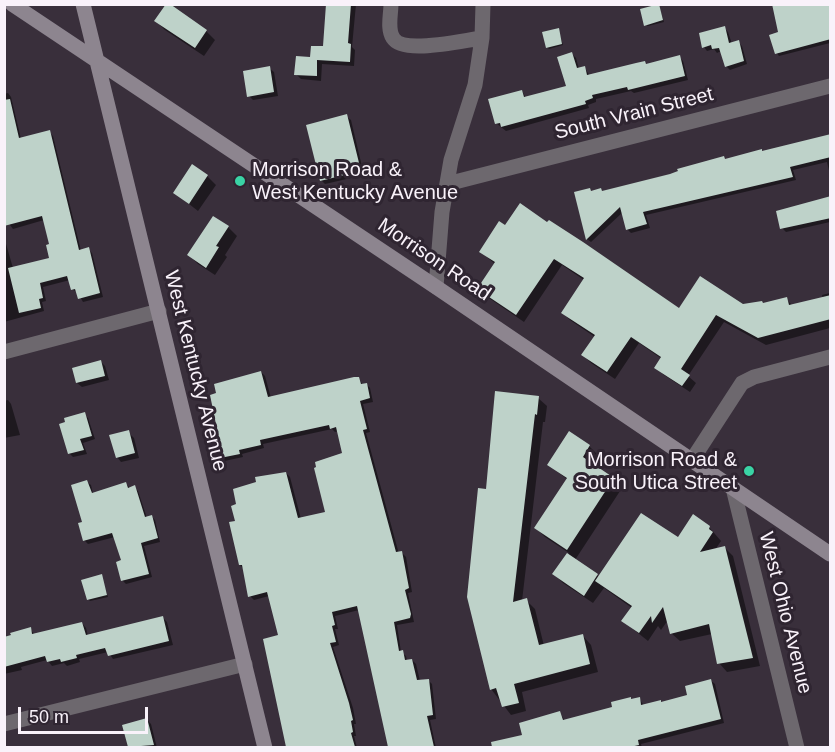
<!DOCTYPE html>
<html>
<head>
<meta charset="utf-8">
<style>
  body { margin:0 }
  #map { position:relative; width:835px; height:752px; overflow:hidden; background:#392f3b; font-family:Arial,sans-serif }
  canvas { display:block }
  .frame { position:absolute; inset:0; border:6px solid #f9f2fa; pointer-events:none }
  .scale { position:absolute; left:18px; top:707px; width:130px; height:27px; box-sizing:border-box; border:3px solid #f9f2fa; border-top:0; padding-left:8px; font-size:18px; line-height:21px; white-space:nowrap; color:#f9f2fa; -webkit-text-stroke:4px #2f2531; paint-order:stroke }
</style>
</head>
<body>
<div id="map">
<canvas width="835" height="752"></canvas>
<div class="frame"></div>
<div class="scale">50 m</div>
</div>
<script>
const ctx = document.querySelector('canvas').getContext('2d');
ctx.lineJoin = 'round';
function fill(path, color) { ctx.fillStyle = color; ctx.fill(path, 'evenodd'); }
function trace(path, color, width, dash) { ctx.strokeStyle = color; ctx.lineWidth = width; ctx.lineCap = dash ? 'butt' : 'round'; ctx.setLineDash(dash || []); ctx.stroke(path); }
function write(font, color, halo, rows, align = 'center') {
  ctx.font = font + ' Arial,sans-serif'; ctx.lineWidth = 6; ctx.setLineDash([]); ctx.textBaseline = 'middle'; ctx.strokeStyle = halo; ctx.fillStyle = color; for (const [text, x, y, turn = 0] of rows) {
    ctx.save(); ctx.translate(x, y); ctx.rotate((+turn || 0) * Math.PI / 180); ctx.textAlign = isNaN(turn) ? turn : align; if (halo) ctx.strokeText(text, 0, 0); ctx.fillText(text, 0, 0); ctx.restore();
  }
}
const shadow = new Path2D(`
  M327,4H356L352,47L355,50L354,66L322,64L321,81L301,79L296,74L324,47Z
  M659,6L664,22L648,26L646,25Z
  M830,16V43L779,56L776,52L780,33Z
  M156,21L206,31L215,40L204,56L165,30Z
  M724,28L728,32L732,44L738,42L742,46L747,64L730,70L726,66L721,51L717,53L714,49L707,51L704,47Z
  M558,29L563,45L549,49L547,47Z
  M572,54L576,58L579,69L584,67L590,76L645,63L648,65L679,57L683,61L688,80L634,93L631,91L596,99V102L588,105L589,108L506,131L496,123L522,91L526,98L568,87Z
  M269,68L274,72L278,96L253,100L249,96Z
  M8,93L11,97L21,139L49,132L53,136L81,251L88,249L92,253L103,297L83,302L78,293L72,289L70,280L43,287L46,301L42,302L44,311L4,322V237L13,268L51,259V245L44,220L13,229L10,225L4,204V94Z
  M346,116L351,120L364,175L325,184L321,180Z
  M830,136V175L827,162L793,170L796,180L646,215L650,228L631,233L627,229L623,212L591,242L587,239L590,190L592,192H603L726,160Z
  M207,176L216,185L198,211L175,193Z
  M830,198V222L786,232L782,228Z
  M214,218L228,227L237,236L225,255L227,257L215,275L198,264L189,255Z
  M499,223L680,310L764,305L786,299L793,306L823,298L822,295L830,293V328L766,345L724,322L688,376L696,383L690,392L664,375L656,368L662,359L639,343L615,379L591,363L583,355L595,337L570,320L563,313L584,280L562,265L524,322L486,296L479,288L495,264L481,252Z
  M101,362L105,366L109,380L82,387L77,383Z
  M261,372L265,376L271,398L359,379L363,385L366,384L370,388L373,402L363,404L370,432L366,433L399,554L402,553L406,557L412,592L408,593L414,622L397,625L401,652L406,656L407,661L412,660L416,664L420,681L428,680L432,684L436,719L430,720L436,748H389L359,610L335,616L338,629H335L339,645L333,647L353,708L356,724H354L356,736H354L357,748H287L284,734L280,636L269,596L254,600L250,596L244,569L240,565L237,522L286,473L290,477L301,519L326,513L344,454L338,431L335,432L332,429L263,444L264,448L242,454L243,457L220,462L216,459L221,440Z
  M538,398L547,406L545,422H543L522,601L526,600L535,609L544,646L583,636L591,645L598,672L522,692L526,711L511,715L491,689L487,491Z
  M8,400L11,404L20,435L4,438V401Z
  M84,414L88,418L95,439L83,443L87,454L73,457L69,453Z
  M129,433L134,438L139,458L121,462L117,457Z
  M570,433L589,446L598,455L592,465L613,479L622,488L575,560L599,577L678,540L709,527L721,541L715,550L724,547L733,556L760,666L727,672L719,663L712,634L680,641L671,633L668,620L661,630L658,626L648,641L623,621L632,608L604,588L593,603L563,583L554,574L569,553L545,537L536,528L568,480L549,465Z
  M87,482L91,485L93,494L126,484L130,488L134,487L138,491L147,518L151,516L155,520L160,542L144,546L152,577L126,584L123,581L117,563L123,561L115,537L88,544L84,540Z
  M101,576L108,597L90,601L88,599Z
  M163,618L167,622L173,645L113,659L108,652L79,659L80,662L67,666L64,663L52,666L47,660L21,667L22,670L4,674V639L30,629L35,635L82,623L86,628L88,636Z
  M710,680L715,684L724,723L641,744L642,748H504L560,713L565,721L614,708L639,698L644,706L662,704L689,696Z
  M147,720L151,724L157,748H130L124,726Z`);
const building = new Path2D(`
  M166,4H170L207,30L195,48L154,21Z
  M326,4H351L348,43L351,44L350,62L317,60V76L294,75L296,56L310,57L311,46H323Z
  M659,4L663,20L644,26L640,9Z
  M772,4H831V39L775,54L769,35L778,32Z
  M725,26L729,43L739,40L744,61L725,67L719,48L712,49L711,45L702,48L699,33Z
  M559,28L562,44L546,48L542,32Z
  M572,52L577,68L585,66L587,75L636,63L645,61L646,64L680,55L685,76L628,90L627,87L592,95L593,98L585,101L586,104L501,127L500,123L495,124L488,99L522,90L524,97L566,86L557,57Z
  M270,66L274,92L247,97L243,71Z
  M10,99L19,138L50,130L79,250L89,247L100,293L78,299L75,289L71,290L67,276L40,283L43,298L39,299L41,308L19,313L8,268L49,258L46,245L49,244L42,216L4,226V100Z
  M347,114L361,171L320,181L306,125Z
  M831,134V157L790,167L793,177L643,212L647,224L626,230L620,207L586,240L574,192L590,188L591,191L601,188L602,191L670,174L678,171L677,169L706,161L724,156L725,159L762,149V151Z
  M192,164L208,175L189,204L173,193Z
  M831,196V218L780,229L776,211Z
  M520,203L547,222L549,220L583,242L679,308L700,276L743,304L762,301L763,303L787,297L789,305L831,295V319L758,338L716,315L681,369L690,375L682,386L654,368L661,357L631,337L607,372L581,355L595,335L561,313L584,278L554,259L516,315L477,289L495,262L479,252L499,221L505,225Z
  M213,216L229,226L216,246L219,247L206,268L187,255Z
  M101,360L105,376L76,383L72,368Z
  M261,371L268,397L354,377H359L361,384L367,383L370,398L360,401L367,429L363,430L396,552L402,551L409,588L405,590L411,614L410,618L394,622L399,651L403,650L405,660L412,659L417,680L429,679L433,715L427,716L434,747H388L357,606L332,612L335,625L332,626L336,642L330,643L349,703L353,720L351,721L353,732L351,733L355,747H286L263,639L278,635L267,592L248,597L242,565H239L229,522L235,521L231,506L236,504L233,489L256,482L255,477L286,472L298,518L325,512L314,468L316,467L315,462L342,453L336,427L330,429L329,425L260,440L261,445L239,450L240,454L215,459L211,442L219,439L210,395L216,393L214,384Z
  M495,391L539,396L537,415L535,414L513,602L527,598L539,645L583,634L590,664L514,684L519,703L502,707L496,688L490,690L467,597L478,488L486,489Z
  M85,412L92,436L80,439L84,450L68,454L59,424L65,422L64,418Z
  M129,430L135,453L116,458L109,435Z
  M569,431L590,445L583,457L614,478L567,550L534,528L567,478L547,465Z
  M87,480L92,493L126,482L128,488L135,485L145,517L152,515L158,538L141,543L149,574L121,581L116,562L121,560L112,533L83,541L78,523L82,522L71,485Z
  M641,513L678,537L693,514L710,526L709,529L713,532L700,552L725,546L753,658L717,664L709,624L670,634L663,607L652,623L651,616L639,633L621,621L632,606L595,581Z
  M567,553L598,574L584,596L552,574Z
  M102,574L107,595L87,600L81,580Z
  M163,616L169,641L108,656L105,648L76,655L77,658L61,662L60,659L47,662L45,656L4,667V637L11,635L10,633L31,627L32,634L82,622L86,635Z
  M711,679L721,719L638,740L639,745L630,747H492L491,742L522,735L519,723L560,711L563,720L612,707L611,702L631,697V699L640,697L641,705L661,700V702L687,695L685,686Z
  M147,718L154,745L128,747L122,725Z`);
const street = new Path2D(`
  M391,4C391,14 387,29 393,38C403,55 464,40 482,38
  M447,184L830,86
  M436,287L442,212L451,160L475,85L482,38L483,4
  M4,352L159,311
  M692,460L742,383L754,377L830,357
  M733,488L797,748
  M4,724L245,664`);
const secondary = new Path2D(`
  M12,4L436,287L830,554
  M83,4L265,748`);
const markers = [
  [240,181,6,"#3ad4a5"],
  [749,471,6,"#3ad4a5"]
];
const streetNames = [
  ["South Vrain Street",634,114,-14],
  ["Morrison Road",434,260,34],
  ["West Kentucky Avenue",195,371,76],
  ["West Ohio Avenue",785,613,76]
];
const poiNames = [
  ["Morrison Road &",252,170],
  ["West Kentucky Avenue",252,193],
  ["Morrison Road &",737,460,"right"],
  ["South Utica Street",737,483,"right"]
];
fill(shadow, '#0007');
fill(building, '#bed2c9');
trace(street, '#6d686e', 15);
trace(secondary, '#8d858f', 15);
for (const [x, y, r, color] of markers) { const dot = new Path2D(); dot.arc(x, y, r, 0, 2 * Math.PI); ctx.fillStyle = color; ctx.fill(dot); trace(dot, '#2f2531', 2); }
write('20px', '#f9f2fa', '#2f2531', streetNames);
write('20px', '#f9f2fa', '#2f2531', poiNames, 'left');
</script>
</body>
</html>
